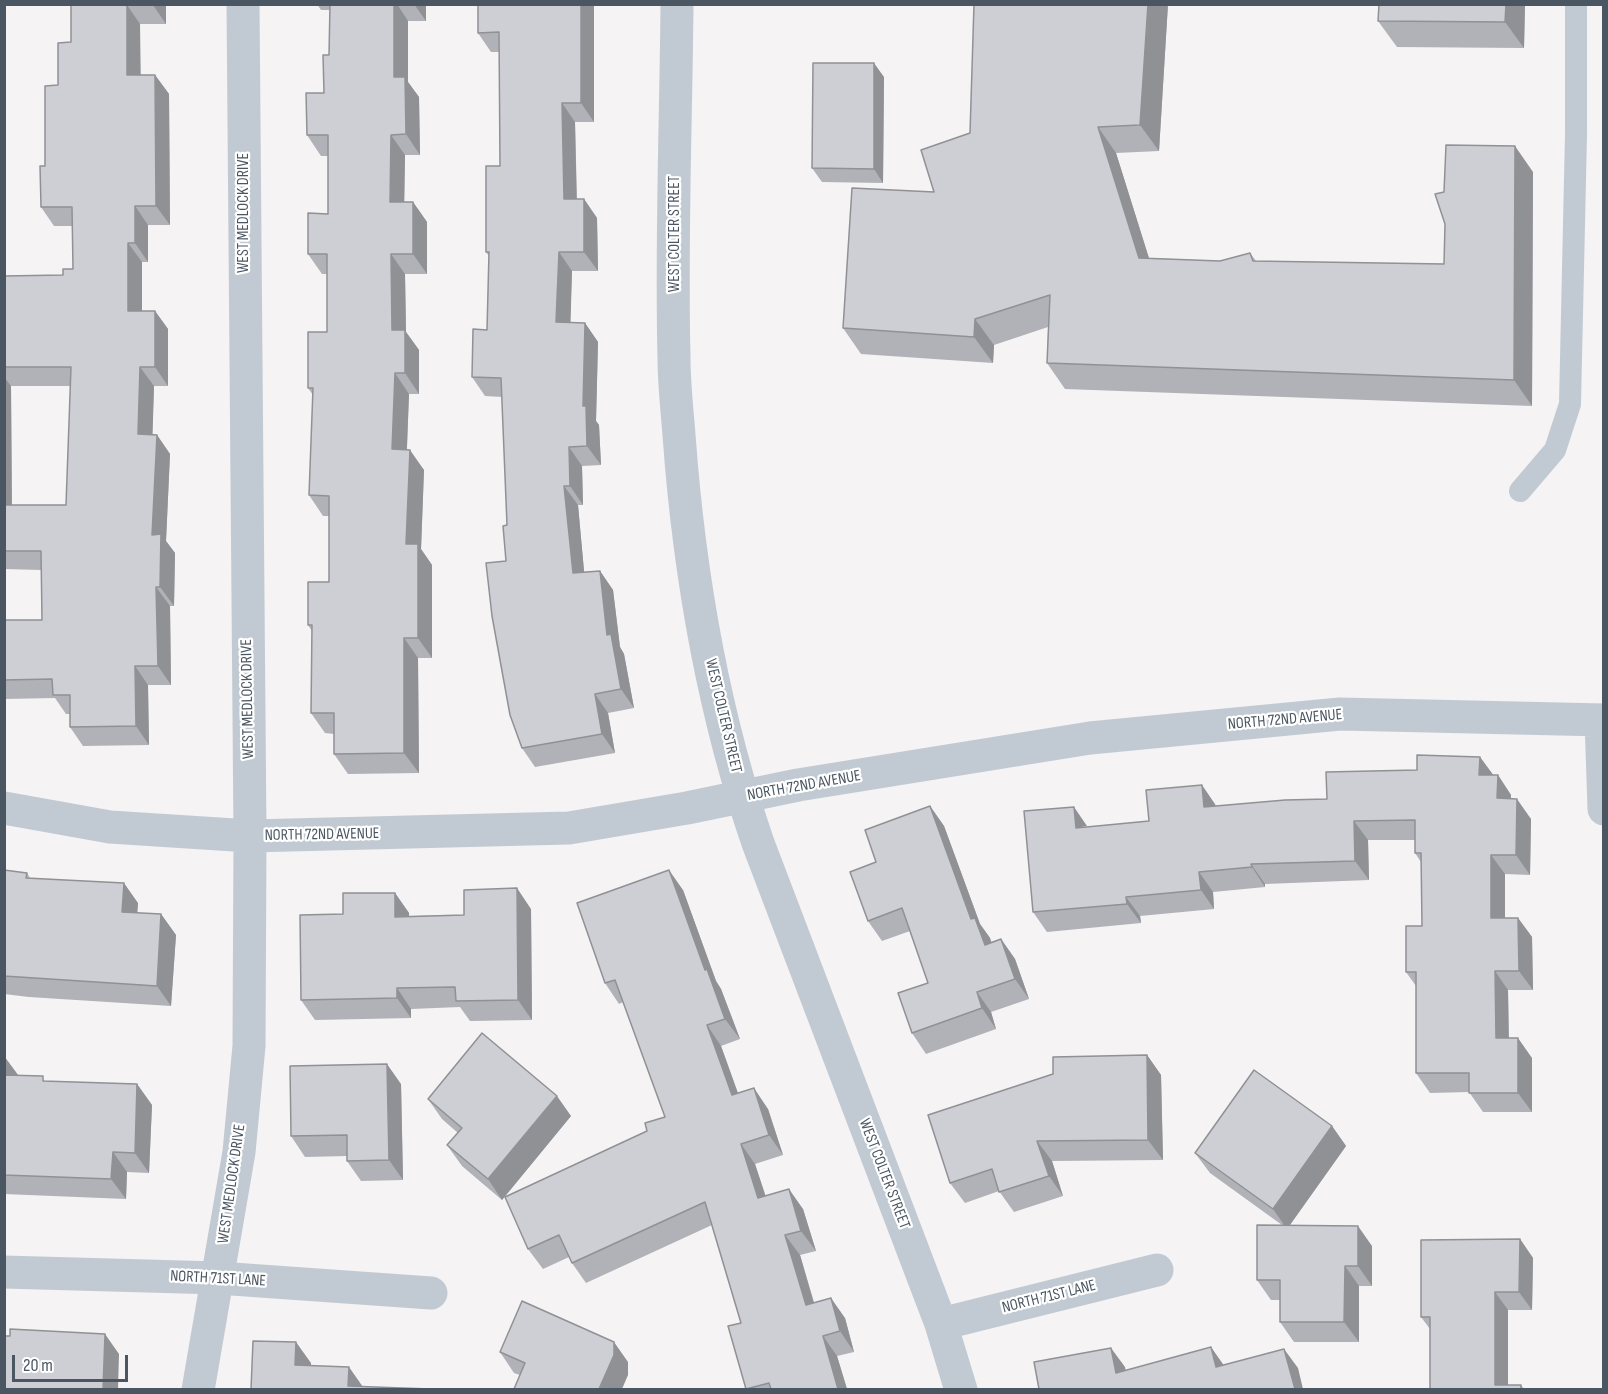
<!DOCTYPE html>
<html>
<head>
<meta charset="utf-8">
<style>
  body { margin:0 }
  #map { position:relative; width:1608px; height:1394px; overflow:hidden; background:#f5f3f3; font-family:"Sofia Sans Condensed",sans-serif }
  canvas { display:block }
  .frame { position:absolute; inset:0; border:6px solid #4a5661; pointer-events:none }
  .scale { position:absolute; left:12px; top:1355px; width:116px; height:27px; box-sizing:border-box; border:3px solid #4a5661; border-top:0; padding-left:8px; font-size:18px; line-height:21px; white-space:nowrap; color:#4a5661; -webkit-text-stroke:4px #fff; paint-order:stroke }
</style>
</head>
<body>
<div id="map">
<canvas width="1608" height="1394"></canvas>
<div class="frame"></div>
<div class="scale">20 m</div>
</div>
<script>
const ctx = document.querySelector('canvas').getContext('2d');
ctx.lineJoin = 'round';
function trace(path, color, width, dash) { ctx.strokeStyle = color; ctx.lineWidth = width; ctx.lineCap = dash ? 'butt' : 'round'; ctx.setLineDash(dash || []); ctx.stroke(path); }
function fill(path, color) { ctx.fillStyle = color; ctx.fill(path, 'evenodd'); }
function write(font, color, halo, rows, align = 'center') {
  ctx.font = font + ' "Sofia Sans Condensed",sans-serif'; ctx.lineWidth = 4.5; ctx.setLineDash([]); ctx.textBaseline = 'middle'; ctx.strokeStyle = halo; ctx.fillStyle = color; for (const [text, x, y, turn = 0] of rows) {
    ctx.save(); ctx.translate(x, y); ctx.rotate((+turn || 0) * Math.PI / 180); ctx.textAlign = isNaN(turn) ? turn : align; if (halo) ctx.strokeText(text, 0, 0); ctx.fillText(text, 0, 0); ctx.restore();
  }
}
const service = new Path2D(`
  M1520,491L1555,450L1570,404L1576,134V4`);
const minor = new Path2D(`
  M677,4C676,122 671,240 674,358C674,384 677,409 679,435C689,573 713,712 758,843L941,1324L961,1390
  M1601,720L1604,809
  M4,808L110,827L250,836L569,828L687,808L798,785L1090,738L1340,714L1604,720
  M4,1272L218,1278L431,1293
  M941,1324L1157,1270
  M198,1390L239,1152L249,1046L250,836L243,4`);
const wall = new Path2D(`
  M71,4H166V24H140V75H155L169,94L170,225H148V262H142V311H155L168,329V386H154L152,435H157L170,454L166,541L175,553L174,606H170L171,685H148L149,745L83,746L70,727V714H66L55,698L4,699V620H42L41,570L4,569V276L63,275L73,269L72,226H54L41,207L45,166L58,85L71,42ZM11,386H71L66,505H12Z
  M317,4H426V21H408V82L419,97L420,155H405L404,202H413L427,222V274H405L406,332L419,350V394H409L407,449L424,470L421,549L432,565V658H418L419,773L348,774L334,754V734L325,733L311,713L312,631L308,625L329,582V516H323L309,495L313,395L308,388L327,332V274H322L308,254L328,214V156H321L307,135L324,93L329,55L330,10H321Z
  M478,4H594V122H575L577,199H584L597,218L598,271H572L570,323H585L598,342L596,421L599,425L601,465L582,466L583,505H578L584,572L600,571L613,590L620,647L624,654L634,708L608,713L615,753L535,767L522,748L506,561L507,525L502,397L485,396L472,377L487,330L489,256L486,252L500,166L499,52H491L478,33Z
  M1168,4L1159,151L1116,153L1149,258L1220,261L1250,253L1256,261L1444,264L1533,172L1532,406L1065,389L1047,363L1048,327L994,345L993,363L861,354L843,328L934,192L970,133Z
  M1379,4H1525L1524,48L1397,47L1378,21Z
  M884,77L883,183L822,182L812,168Z
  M1480,757L1493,775H1498L1511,795V799L1531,819L1530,875L1505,874V918H1518L1532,937L1533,990H1508L1509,1038L1532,1058V1112H1483L1469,1092L1430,1093L1416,1073V986L1406,972L1422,926L1421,862L1415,853V840H1368L1369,880L1265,884V887L1213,892L1214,909L1140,916L1141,923L1047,932L1033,912L1149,821L1215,804L1216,806L1327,799L1417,770Z
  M930,806L944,826L980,924L990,938L991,942L1001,939L1015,959L1029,999L991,1012L996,1029L926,1054L912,1033L928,983L910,931L882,941L868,921L876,862Z
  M4,870L27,873L30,878L138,903L137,913L161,914L176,935L171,1006L29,997L4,994Z
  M683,890L716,981L721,989L740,1039L721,1046L738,1093L768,1109L783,1155L755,1164L765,1196L803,1209L816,1251L800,1255L814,1302L845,1318L854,1352L837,1356L847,1389H746L741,1323L712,1225L586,1283L572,1263L569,1257L543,1269L528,1249L647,1131L665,1117L623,1002L619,1004L605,983Z
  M395,893L409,913V916L464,915L531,909L532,1020L470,1021L460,1007L411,1009V1018L315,1020L301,1000L343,914Z
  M1147,1055L1161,1075L1163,1160L1052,1161L1063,1196L1014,1212L999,1191L965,1203L950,1183Z
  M4,1056L18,1075L46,1081L137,1084L152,1105L149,1173L127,1172L126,1199L4,1194Z
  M401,1084L403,1180L361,1181L347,1161V1156L305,1157L291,1136Z
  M428,1099L571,1116L502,1200L462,1166L447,1145L458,1133L442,1119Z
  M1332,1126L1346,1146L1290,1225L1372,1246V1286H1359V1342H1294L1280,1322V1300H1271L1257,1280L1282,1225L1210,1173L1195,1153Z
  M1520,1239L1533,1258L1532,1310H1508V1385H1521L1524,1389H1430V1329L1421,1317Z
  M500,1352L628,1362V1375H520L514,1373Z`);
const shadedWall = new Path2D(`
  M153,4H166V24L153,5Z
  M394,4H397L408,21V82L419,97L420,155L406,134L394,77Z
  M414,4H426V21Z
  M581,4H594V122L581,103Z
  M1148,4H1168L1159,151L1140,125Z
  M1506,4H1525L1524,48L1505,22Z
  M127,5L140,24L141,94L127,75Z
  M874,63L884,77L883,183L874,169Z
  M155,75L169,94L170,225L156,206Z
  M562,103L575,122L577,218L564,199Z
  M1098,127L1116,153L1157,284L1139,258Z
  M391,135L405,155L404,222L390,202Z
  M1515,146L1533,172L1532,406L1514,380Z
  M584,199L597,218L598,271L584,252Z
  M413,202L427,222V274L413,254Z
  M135,206L148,225V262L135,243Z
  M128,243L142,262V330L128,311Z
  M559,252L572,271L570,341L556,322Z
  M391,254L405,274L406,332L419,350V394L405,373L392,330Z
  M155,311L168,329V386L155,367Z
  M975,319L994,345L993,363L974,337Z
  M585,323L598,342L596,421L599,425L601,465L587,446L583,406Z
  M140,367L154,386L152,453L138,434Z
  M395,373L409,394L406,469L392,449Z
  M4,377L11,386L12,524L4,514Z
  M157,435L170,454L166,541L175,553L174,606L160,587L152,535Z
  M569,447L582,466L583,505L570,486Z
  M410,450L424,470L421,549L432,565V658L418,638L406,544Z
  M564,486L578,505L586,592L573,573Z
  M600,571L613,590L620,647L624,654L634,708L621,689L607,635Z
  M156,587L170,606L171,685L158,666Z
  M404,638L418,658L419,773L404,753Z
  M135,666L148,685L149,745L136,726Z
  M595,694L608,713L615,753L602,734Z
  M1480,757L1494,776L1479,775Z
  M1498,775L1511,795V818L1497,798Z
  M1202,785L1215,804L1218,826L1204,807Z
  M1517,799L1531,819L1530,875L1516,855Z
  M930,806L944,826L980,924L990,938L999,965L985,945L971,919Z
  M1074,807L1087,826L1076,828Z
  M1354,821L1368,840L1369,880L1355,861Z
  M1491,855L1505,874V937L1491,918Z
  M1251,864L1265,884V887L1252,867Z
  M669,870L683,890L716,981L721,989L740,1039L725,1019L705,970Z
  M1199,872L1213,892L1214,909L1201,890Z
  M124,883L138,903L136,932L122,912Z
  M517,888L531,909L532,1020L518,1000Z
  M395,893L409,913L410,937L395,917Z
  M1126,897L1140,916L1141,923L1127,904Z
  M161,914L176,935L171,1006L157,986Z
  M1518,918L1532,937L1533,990L1519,971Z
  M1001,939L1015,959L1029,999L1015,979Z
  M1495,971L1508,990L1509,1058L1496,1038Z
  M397,988L411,1009V1018L397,998Z
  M977,992L991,1012L996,1029L982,1008Z
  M707,1025L721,1046L746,1116L732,1095Z
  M1518,1038L1532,1058V1112L1518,1093Z
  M1147,1055L1161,1075L1163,1160L1148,1140Z
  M4,1056L18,1075L4,1076Z
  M387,1064L401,1084L403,1180L389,1160Z
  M137,1084L152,1105L149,1173L135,1153Z
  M754,1088L768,1109L783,1155L769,1135Z
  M557,1096L571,1116L502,1200L488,1179Z
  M1332,1126L1346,1146L1287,1229L1273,1209Z
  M1037,1141L1052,1161L1063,1196L1049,1176Z
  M741,1144L755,1164L773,1218L758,1198Z
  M113,1152L127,1172L126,1199L111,1179Z
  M789,1189L803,1209L816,1251L801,1231Z
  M1358,1226L1372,1246V1286L1358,1266Z
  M785,1235L800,1255L820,1325L806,1305Z
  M1520,1239L1533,1258L1532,1310L1519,1292Z
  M1345,1266L1359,1286V1342L1344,1322Z
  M1495,1292L1508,1310V1389L1495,1385Z
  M831,1298L845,1318L854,1352L840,1331Z
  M105,1334L119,1354L118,1389H103Z
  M823,1336L837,1356L847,1389H838Z
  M296,1342L311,1363L310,1385L295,1365Z
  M614,1342L628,1362V1375L622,1389H599Z
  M1211,1347L1225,1367H1216Z
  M1111,1348L1125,1367L1129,1389L1116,1373Z
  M1284,1349L1298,1368L1303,1389H1295Z
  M349,1367L363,1387L348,1386Z`);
const building = new Path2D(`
  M71,4H153L127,5V75H155L156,206H135V243H128V311H155V367H140L138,434L157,435L152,535L161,534L160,587H156L158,666H135L136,726L70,727V695H53L52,679L4,680V620H42L41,551H4V505H66L71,367H4V276L63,275V269H73L72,207H41L40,166H45V86L58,85V43L71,42Z
  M330,4H394V77H405L406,134L391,135L390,202H413V254H391L392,330H405V373H395L392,449L410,450L406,544H418V638H404V753L334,754V713H311L312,625H308V582H329V496L309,495L313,388H308V332H327V254H308V213L328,214V135H307L306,93H324L323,55H329Z
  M478,4H581V103H562L564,199H584V252H559L556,322L585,323L583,406H586L587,446L569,447L570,486H564L573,573L600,571L607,635L611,634L621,689L595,694L602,734L522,748L510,715L492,616L486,563L506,561L503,526L507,525L501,378L472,377L473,329L487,330L489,252H486V166H500L499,32L478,33Z
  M974,4H1148L1140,125L1098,127L1139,258L1220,261L1250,253L1253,261L1444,264L1445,224L1435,194L1444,192L1446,145L1515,146L1514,380L1047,363L1050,295L975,319L974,337L843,328L852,188L934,192L921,150L970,133Z
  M1379,4H1506L1505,22L1378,21Z
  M813,63H874V169L812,168Z
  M1417,755L1480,757L1479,775H1498L1497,798L1517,799L1516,855H1491V918H1518L1519,971H1495L1496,1038H1518V1093H1469V1073H1416V972H1406V926H1422L1421,853H1415V820L1354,821L1355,861L1251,864L1252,867L1199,872L1201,890L1126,897L1127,904L1033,912L1024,811L1074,807L1076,828L1149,821L1146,790L1202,785L1204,807L1285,800L1327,799L1326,772L1417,770Z
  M930,806L971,919L975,918L985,945L1001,939L1015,979L977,992L982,1008L912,1033L898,993L928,983L902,908L868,921L850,872L876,862L865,830Z
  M4,870L27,873L26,878L124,883L122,912L161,914L157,986L4,976Z
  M669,870L705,970L707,969L725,1019L707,1025L732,1095L754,1088L769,1135L741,1144L758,1198L789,1189L801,1231L785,1235L806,1305L831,1298L840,1331L823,1336L838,1389H771L769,1383L746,1389L728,1326L741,1323L705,1202L572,1263L559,1235L528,1249L505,1197L647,1131L645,1123L665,1117L615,980L605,983L577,903Z
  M517,888L518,1000L456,1001L455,987L397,988V998L301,1000L300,915L343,914V893H395V917L464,915V890Z
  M482,1033L557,1096L488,1179L447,1145L462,1128L428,1099Z
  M1147,1055L1148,1140L1037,1141L1049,1176L999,1192L992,1169L950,1183L928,1115L1053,1074V1057Z
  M387,1064L389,1160L347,1161V1135L291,1136L290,1066Z
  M1254,1070L1332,1126L1273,1209L1195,1153Z
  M4,1075L43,1076V1081L137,1084L135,1153L113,1152L111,1179L4,1175Z
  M1257,1225L1358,1226V1266H1345L1344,1322H1280V1280H1257Z
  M1520,1239L1519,1292H1495V1385H1521V1389H1430V1317H1421V1240Z
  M522,1301L614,1342V1355L599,1389H514L525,1363L500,1352Z
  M10,1329L105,1334L103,1389H4V1336H10Z
  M253,1341L296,1342L295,1365L349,1367L348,1386L430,1389H251Z
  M1211,1347L1216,1367L1284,1349L1295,1389H1039L1034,1362L1111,1348L1116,1373Z`);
const streetNames = [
  ["WEST MEDLOCK DRIVE",244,213,-90],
  ["WEST COLTER STREET",675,234,-90],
  ["WEST MEDLOCK DRIVE",248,699,-91],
  ["WEST COLTER STREET",723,716,77],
  ["NORTH 72ND AVENUE",1285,720,-5],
  ["NORTH 72ND AVENUE",804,786,-10],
  ["NORTH 72ND AVENUE",322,835,-1],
  ["WEST COLTER STREET",884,1174,69],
  ["WEST MEDLOCK DRIVE",232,1184,-82],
  ["NORTH 71ST LANE",218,1279,3],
  ["NORTH 71ST LANE",1049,1297,-14]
];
trace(service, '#c1cad2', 22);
trace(minor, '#c1cad2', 33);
fill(wall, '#b0b2b7');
fill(shadedWall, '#909195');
fill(building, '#cdcfd5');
trace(building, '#909195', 1.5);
write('16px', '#4a5661', '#fff', streetNames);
</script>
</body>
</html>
